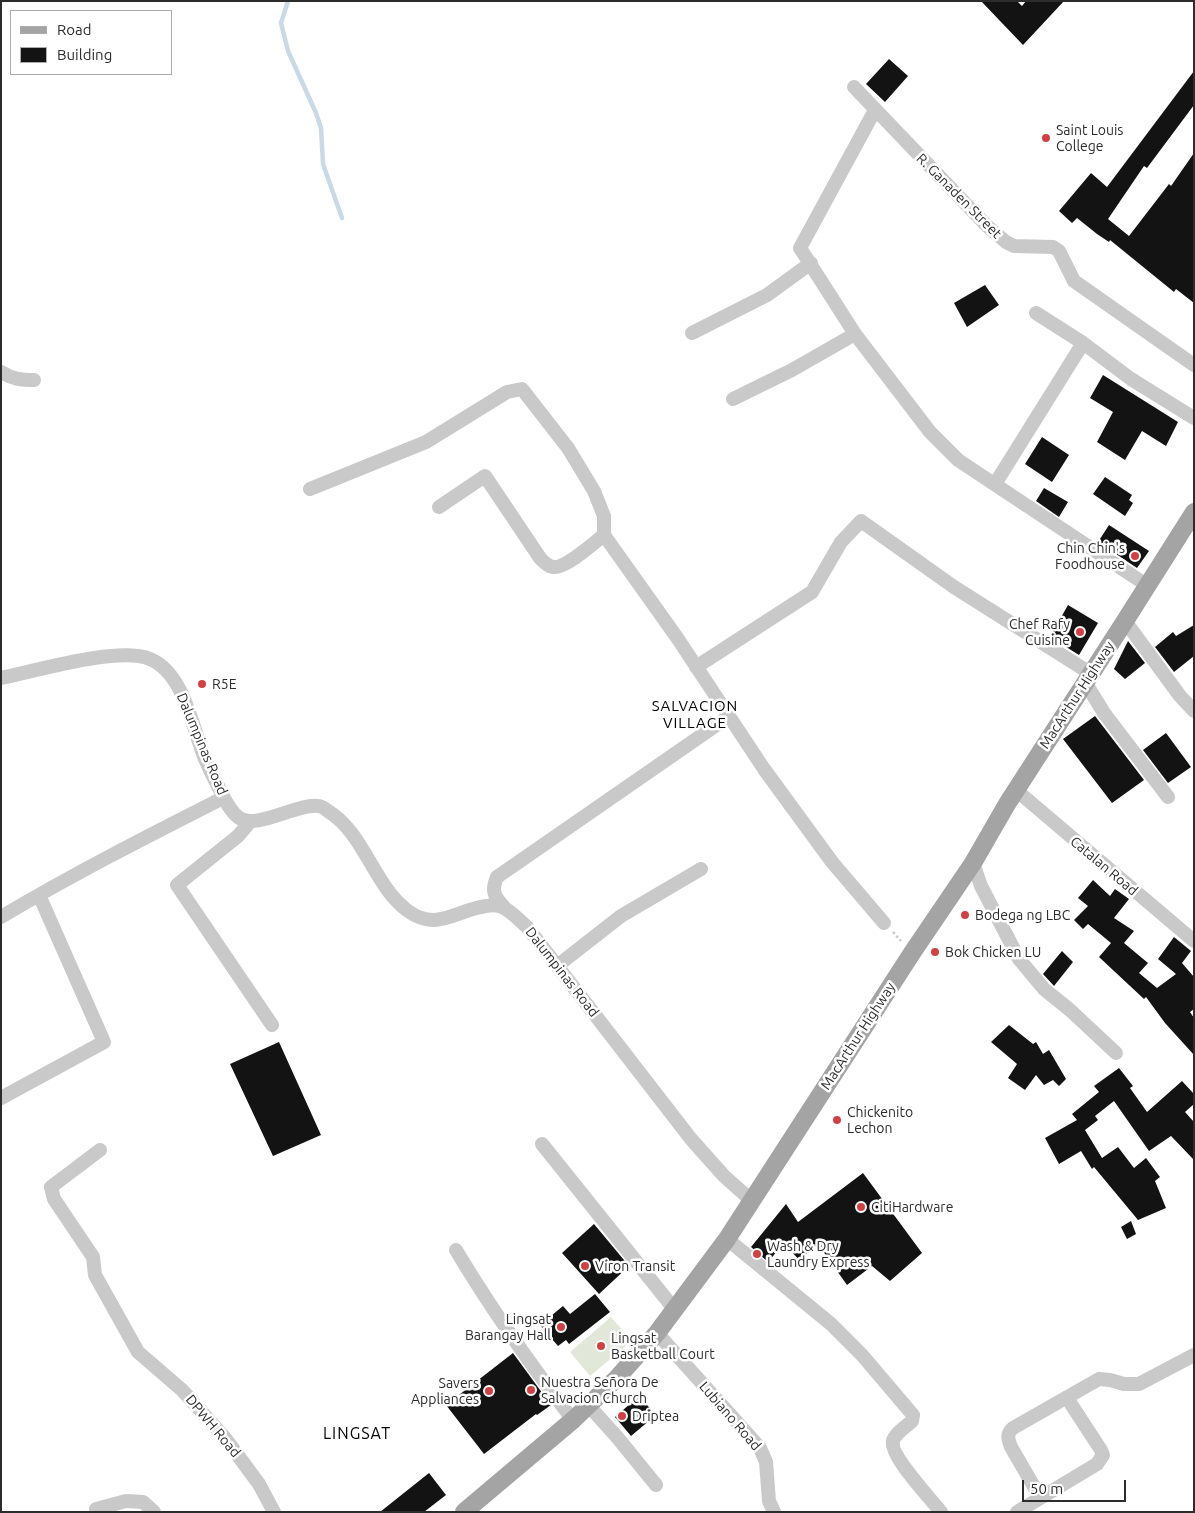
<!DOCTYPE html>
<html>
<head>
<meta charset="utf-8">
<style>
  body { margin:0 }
  #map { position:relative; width:1195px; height:1513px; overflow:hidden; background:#fff; font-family:Ubuntu,sans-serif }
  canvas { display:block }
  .frame { position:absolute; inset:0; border:2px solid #2c2c2c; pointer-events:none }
  .legend { position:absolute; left:10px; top:10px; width:162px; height:65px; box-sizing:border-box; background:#fff; border:1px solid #ababab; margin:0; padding:6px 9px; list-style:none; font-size:15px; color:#2c2c2c }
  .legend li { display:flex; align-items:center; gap:10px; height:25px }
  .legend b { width:25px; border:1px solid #ababab }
  .scale { position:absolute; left:1022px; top:1480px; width:104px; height:22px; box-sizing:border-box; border:2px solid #2c2c2c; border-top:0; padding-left:6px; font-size:15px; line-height:18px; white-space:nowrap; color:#2c2c2c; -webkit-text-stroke:4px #fff; paint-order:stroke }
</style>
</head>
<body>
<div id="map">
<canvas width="1195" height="1513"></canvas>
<div class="frame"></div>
<ul class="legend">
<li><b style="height:6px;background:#a4a4a4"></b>Road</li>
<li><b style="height:14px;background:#131313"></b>Building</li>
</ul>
<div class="scale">50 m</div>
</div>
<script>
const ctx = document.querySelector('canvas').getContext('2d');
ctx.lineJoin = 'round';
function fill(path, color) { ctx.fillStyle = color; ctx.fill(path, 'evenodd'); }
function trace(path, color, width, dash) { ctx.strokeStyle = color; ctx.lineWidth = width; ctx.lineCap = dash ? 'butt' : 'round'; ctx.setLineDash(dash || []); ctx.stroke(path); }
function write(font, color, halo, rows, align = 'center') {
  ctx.font = font + ' Ubuntu,sans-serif'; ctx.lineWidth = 5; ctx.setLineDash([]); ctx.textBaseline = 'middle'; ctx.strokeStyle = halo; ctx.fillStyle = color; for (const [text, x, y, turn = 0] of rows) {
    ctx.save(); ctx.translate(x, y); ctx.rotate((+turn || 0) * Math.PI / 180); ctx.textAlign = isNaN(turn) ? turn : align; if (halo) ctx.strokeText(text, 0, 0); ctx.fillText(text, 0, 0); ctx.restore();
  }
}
const green = new Path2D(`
  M611,1317L632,1341L590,1376L570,1352Z`);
const stream = new Path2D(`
  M288,1L281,23L288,51L316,113L321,128L323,164L342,218`);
const building = new Path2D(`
  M981,1H1017L1022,6L1026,1H1064L1023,45Z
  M889,59L908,76L885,102L866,84Z
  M1194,71V105L1147,168L1144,166L1108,219L1129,236L1169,184L1171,186L1194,153V303L1176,289L1174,292L1110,240L1109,242L1097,234L1077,218L1072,223L1059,211L1091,173L1107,187Z
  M985,285L999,305L967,327L954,303Z
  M1103,375L1178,422L1166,446L1142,431L1125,460L1097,442L1113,412L1090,398Z
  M1042,437L1069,455L1052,482L1025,464Z
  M1105,477L1132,495L1129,500L1133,503L1125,516L1093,494Z
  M1044,488L1068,502L1059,517L1036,501Z
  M1109,525L1149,551L1137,568L1098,542Z
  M1068,605L1098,623L1079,655L1050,637Z
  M1194,625V656L1174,672L1155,647L1173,632L1176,636Z
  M1128,641L1145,663L1125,679L1114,669Z
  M1095,716L1144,780L1112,803L1063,739Z
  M1166,733L1191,767L1168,783L1143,750Z
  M1093,880L1110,896L1115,889L1129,899L1114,918L1134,931L1124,943L1148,963L1139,973L1157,988L1176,974L1158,959L1174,937L1191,951L1182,963L1194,977V1009L1190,1012L1194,1018V1055L1165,1023L1146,997L1144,999L1099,957L1111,943L1088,924L1083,929L1074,920L1088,906L1078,898Z
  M1062,951L1073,962L1054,986L1043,974Z
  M1009,1025L1033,1044L1036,1042L1043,1054L1049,1050L1066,1079L1059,1086L1053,1080L1044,1085L1036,1075L1025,1090L1008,1078L1017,1064L991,1042Z
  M279,1042L321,1135L273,1156L230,1064Z
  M1119,1068L1133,1086L1130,1088L1147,1112L1182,1081L1194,1094V1104L1185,1112L1194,1122V1160L1171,1136L1149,1151L1114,1101L1095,1116L1098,1120L1085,1130L1102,1158L1118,1147L1134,1168L1146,1158L1160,1177L1155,1181L1166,1208L1138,1220L1094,1167L1092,1169L1081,1151L1059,1164L1045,1138L1077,1120L1072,1114L1099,1092L1094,1086Z
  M863,1173L922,1253L890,1281L872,1266L847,1285L818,1244L799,1260L784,1243L768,1262L751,1247L786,1204L798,1222Z
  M1131,1221L1136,1234L1127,1239L1121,1227Z
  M594,1224L629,1266L599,1294L562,1253Z
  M595,1294L610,1312L569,1344L566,1340L558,1346L540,1325L563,1306L570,1314Z
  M513,1353L551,1405L537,1415L536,1414L484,1454L446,1405Z
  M639,1396L656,1415L631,1436L615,1417Z
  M429,1473L446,1495L424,1512H380Z`);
const path = new Path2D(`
  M893,932L901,941`);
const minor = new Path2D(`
  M854,87L987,226L1006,242L1014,246L1053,247L1059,251L1074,281L1194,365
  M875,110L800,248L855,334L930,432L958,460L1148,586
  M1036,313L1083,343L1131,379L1194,418
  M692,333L767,295L811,263
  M1,372C12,379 21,380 34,380
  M733,399L792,370L855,334
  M995,484L1083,343
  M310,489L426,442L507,392L522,389L568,448L594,491L604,516V535L678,639L764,769L832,862L884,923
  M439,507L485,476L540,558C543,561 547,566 553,567C565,569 594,543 604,535
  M1125,621L1180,696L1194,711
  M696,667L812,592L841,542L861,521L954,587L1090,673
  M1,678C36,671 118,646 150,659C184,673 192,727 205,759C209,768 213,777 218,786C223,796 229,810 238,817C255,831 297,803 318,806C322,806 325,809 328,811C365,834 373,885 408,911C437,932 456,910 486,906C491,905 499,905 504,908C512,912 520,921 527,927L691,1139L724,1176L752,1201
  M1085,682L1104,713L1168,797
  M1016,790L1194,941
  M250,822L238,836L177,885L272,1025
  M973,863L981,886L1019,959L1044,989L1070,1010L1116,1053
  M504,907C494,896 491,891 497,877L728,717
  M1,917C73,874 148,836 223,798
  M557,966L621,916L701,869
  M1,1098L104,1042L39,895
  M542,1144L675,1310
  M100,1150L51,1187L54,1199L93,1257L95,1275L138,1352L182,1390L225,1438L259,1484L274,1512
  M727,1239L831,1324L862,1355L913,1415L912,1421C906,1427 895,1433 893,1441C889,1455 931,1499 941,1512
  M456,1250C491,1309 531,1365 573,1420
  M657,1333L760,1448L766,1462L769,1501L774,1512
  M589,1406L617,1437L656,1485
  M1040,1497L1011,1447C1008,1439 1006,1434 1013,1428L1099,1379L1110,1380L1124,1384H1139L1194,1355
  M96,1509L126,1501L143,1502L154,1512
  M1017,1512L1097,1464L1103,1455L1101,1450L1067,1398`);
const major = new Path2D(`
  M464,1512L573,1420L617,1378L657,1333L727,1239L912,953L973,863L1007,804L1125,621L1194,512`);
const markers = [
  [1046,138,5,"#ce4246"],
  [1135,556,5,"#ce4246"],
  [1080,632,5,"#ce4246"],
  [202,684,5,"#ce4246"],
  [965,915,5,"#ce4246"],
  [935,952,5,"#ce4246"],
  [837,1120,5,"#ce4246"],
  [861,1207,5,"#ce4246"],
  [757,1254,5,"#ce4246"],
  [585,1266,5,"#ce4246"],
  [561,1327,5,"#ce4246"],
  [601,1346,5,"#ce4246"],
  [531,1390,5,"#ce4246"],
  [489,1391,5,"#ce4246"],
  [622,1416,5,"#ce4246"]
];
const poiNames = [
  ["Saint Louis",1056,130],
  ["College",1056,146],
  ["Chin Chin's",1125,548,"right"],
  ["Foodhouse",1125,564,"right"],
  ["Chef Rafy",1070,624,"right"],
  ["Cuisine",1070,640,"right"],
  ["R5E",212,684],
  ["Bodega ng LBC",975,915],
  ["Bok Chicken LU",945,952],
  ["Chickenito",847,1112],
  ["Lechon",847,1128],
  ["CitiHardware",871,1207],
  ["Wash & Dry",767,1246],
  ["Laundry Express",767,1262],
  ["Viron Transit",595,1266],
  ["Lingsat",551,1319,"right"],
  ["Barangay Hall",551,1335,"right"],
  ["Lingsat",611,1338],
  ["Basketball Court",611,1354],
  ["Nuestra Señora De",541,1382],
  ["Salvacion Church",541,1398],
  ["Savers",479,1383,"right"],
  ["Appliances",479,1399,"right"],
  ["Driptea",632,1416]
];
const streetNames = [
  ["R. Ganaden Street",959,196,45],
  ["MacArthur Highway",1077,695,-57],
  ["Dalumpinas Road",202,744,67],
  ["Catalan Road",1104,866,40],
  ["Dalumpinas Road",562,972,52],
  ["MacArthur Highway",858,1036,-57],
  ["Lubiano Road",730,1416,49],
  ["DPWH Road",213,1426,50]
];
const neighbourhoodNames = [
  ["SALVACION",695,706],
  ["VILLAGE",695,723]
];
const quarterNames = [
  ["LINGSAT",357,1434]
];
fill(green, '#e1e8da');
trace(stream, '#c9d9e6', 4.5);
fill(building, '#131313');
trace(path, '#c9c9c9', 2.5, [2.5, 2.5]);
trace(minor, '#c9c9c9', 14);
trace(major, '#a4a4a4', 18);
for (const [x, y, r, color] of markers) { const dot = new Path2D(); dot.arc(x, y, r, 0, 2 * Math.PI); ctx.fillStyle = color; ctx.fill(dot); trace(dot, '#fff', 2); }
write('14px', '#2c2c2c', '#fff', poiNames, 'left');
write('14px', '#2c2c2c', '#fff', streetNames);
ctx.letterSpacing = '1px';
write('15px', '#000', '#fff', neighbourhoodNames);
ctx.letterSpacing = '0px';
ctx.letterSpacing = '1px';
write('16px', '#000', '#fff', quarterNames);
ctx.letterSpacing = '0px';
</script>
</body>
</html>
